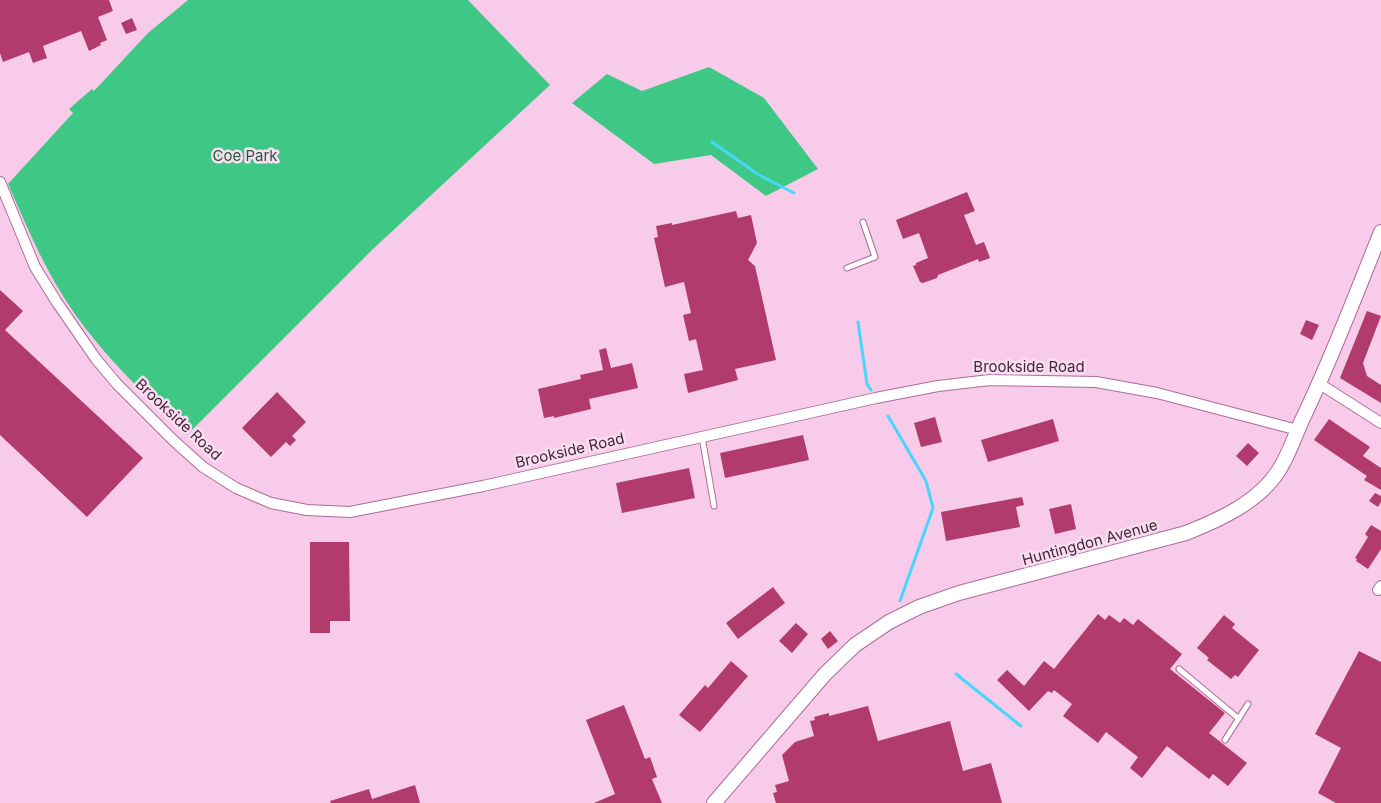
<!DOCTYPE html>
<html>
<head>
<meta charset="utf-8">
<style>
  body { margin:0 }
  canvas { display:block; background:#f7cbe9 }
</style>
</head>
<body>
<canvas width="1381" height="803"></canvas>
<script>
const ctx = document.querySelector('canvas').getContext('2d');
ctx.lineJoin = 'round';
function fill(path, color) { ctx.fillStyle = color; ctx.fill(path, 'evenodd'); }
function trace(path, color, width, dash) { ctx.strokeStyle = color; ctx.lineWidth = width; ctx.lineCap = dash ? 'butt' : 'round'; ctx.setLineDash(dash || []); ctx.stroke(path); }
function write(font, color, halo, rows, align = 'center') {
  ctx.font = font + ' Inter,sans-serif'; ctx.lineWidth = 5; ctx.setLineDash([]); ctx.textBaseline = 'middle'; ctx.strokeStyle = halo; ctx.fillStyle = color; for (const [text, x, y, turn = 0] of rows) {
    ctx.save(); ctx.translate(x, y); ctx.rotate((+turn || 0) * Math.PI / 180); ctx.textAlign = isNaN(turn) ? turn : align; if (halo) ctx.strokeText(text, 0, 0); ctx.fillText(text, 0, 0); ctx.restore();
  }
}
const green = new Path2D(`
  M188,0H468L550,85L373,249L187,435C142,392 96,349 63,296C41,261 25,222 8,184L73,113L69,109L92,89L94,91L148,33Z
  M709,67L764,98L818,169L766,196L711,155L654,164L572,103L607,74L642,91Z`);
const stream = new Path2D(`
  M712,142L759,175L794,193
  M858,322L867,384L871,390
  M888,416L926,481L933,508L900,601
  M956,674L1021,726`);
const building = new Path2D(`
  M0,0H109L113,11L98,17L107,40L100,43L101,45L89,51L81,31L43,46L47,58L33,63L29,52L3,62L0,53Z
  M132,18L137,30L126,34L121,23Z
  M967,192L975,211L964,215L976,245L984,242L990,258L979,262L978,259L938,275L937,278L923,283L920,282L913,266L916,265V263L928,258L919,233L903,239L896,220Z
  M736,211L738,218L751,215L757,243L748,260L755,266L776,360L735,369L738,380L688,393L684,374L703,370L696,339L689,341L683,315L691,313L684,282L665,287L654,238L658,237L656,226L672,223V225Z
  M0,290L23,311L5,330L143,458L87,517L0,435Z
  M1367,311L1381,316L1363,363L1367,376L1381,385V403L1340,378Z
  M1306,320L1319,325L1312,340L1300,334Z
  M606,348L611,368L632,363L638,388L589,399L591,409L554,418V416L544,418L538,389L581,379L580,375L603,370L599,350Z
  M277,392L306,422L292,436L296,440L290,446L286,442L271,457L242,428Z
  M935,417L942,442L921,447L914,423Z
  M1053,419L1059,441L988,462L981,440Z
  M1329,419L1370,447L1363,456L1381,468V490L1364,480L1367,476L1314,440Z
  M803,435L809,460L725,478L720,453Z
  M1248,443L1259,453L1247,466L1236,456Z
  M689,468L695,498L622,513L616,483Z
  M1375,493L1381,496V502L1378,507L1369,501Z
  M1022,497L1024,505L1016,507L1020,527L946,541L941,512Z
  M1071,504L1076,529L1055,534L1049,509Z
  M1371,525L1381,531V549L1368,569L1356,561L1357,559L1355,558L1368,537L1365,534Z
  M310,542H349L350,621H330V633H310Z
  M773,587L785,603L738,639L726,623Z
  M1098,614L1105,620L1109,615L1120,623L1124,618L1133,625L1138,619L1182,654L1170,669L1225,713L1209,733L1247,763L1228,786L1213,774L1209,779L1167,746L1142,778L1130,768L1138,757L1106,732L1098,743L1063,716L1072,704L1054,690L1052,693L1048,691L1029,711L997,680L1007,670L1024,686L1044,661L1054,669Z
  M1224,615L1235,624L1232,628L1259,650L1238,677L1235,675L1231,679L1207,660L1209,658L1197,648Z
  M796,623L808,634L792,653L779,641Z
  M830,631L838,641L828,649L821,639Z
  M1359,651L1381,662V803H1336L1318,793L1341,748L1315,734Z
  M731,661L748,676L700,732L679,715L705,685L708,688Z
  M624,705L645,759L650,757L657,777L652,779L662,803H594L615,794L586,720Z
  M868,706L878,741L950,721L963,771L991,763L1002,803H776L773,793L777,792L775,785L789,781L782,755L795,742L814,736L810,721L815,720L814,717L829,713V716Z
  M415,785L420,803H331L330,801L369,789L372,799Z`);
const service = new Path2D(`
  M847,268L875,257L863,222
  M702,437L714,506
  M1179,669L1239,719
  M1225,740L1248,704`);
const minor = new Path2D(`
  M0,182L35,267L56,301L96,359L117,384L173,440L203,467L236,488L271,503L307,510L350,512L483,486L876,398L938,386L990,380L1096,382L1157,393L1298,430
  M1320,384L1381,423
  M1378,590L1381,586`);
const secondary = new Path2D(`
  M714,803L825,674L855,645L889,622L919,607L959,593L1186,533C1219,520 1259,502 1279,470C1289,455 1295,435 1303,418C1332,358 1356,294 1381,232`);
const parkNames = [
  ["Coe Park",245,156]
];
const streetNames = [
  ["Brookside Road",1029,367],
  ["Brookside Road",178,420,43],
  ["Brookside Road",570,451,-13],
  ["Huntingdon Avenue",1090,543,-15]
];
fill(green, '#3fc786');
trace(stream, '#47d7fa', 3);
fill(building, '#b23b6d');
trace(service, '#ae6c9b', 7);
trace(minor, '#ae6c9b', 12);
trace(secondary, '#ae6c9b', 16);
trace(service, '#fff', 5);
trace(minor, '#fff', 10);
trace(secondary, '#fff', 14);
write('15px', '#225a3d', '#fbddf1', parkNames);
write('15px', '#44283c', '#fbddf1', streetNames);
</script>
</body>
</html>
